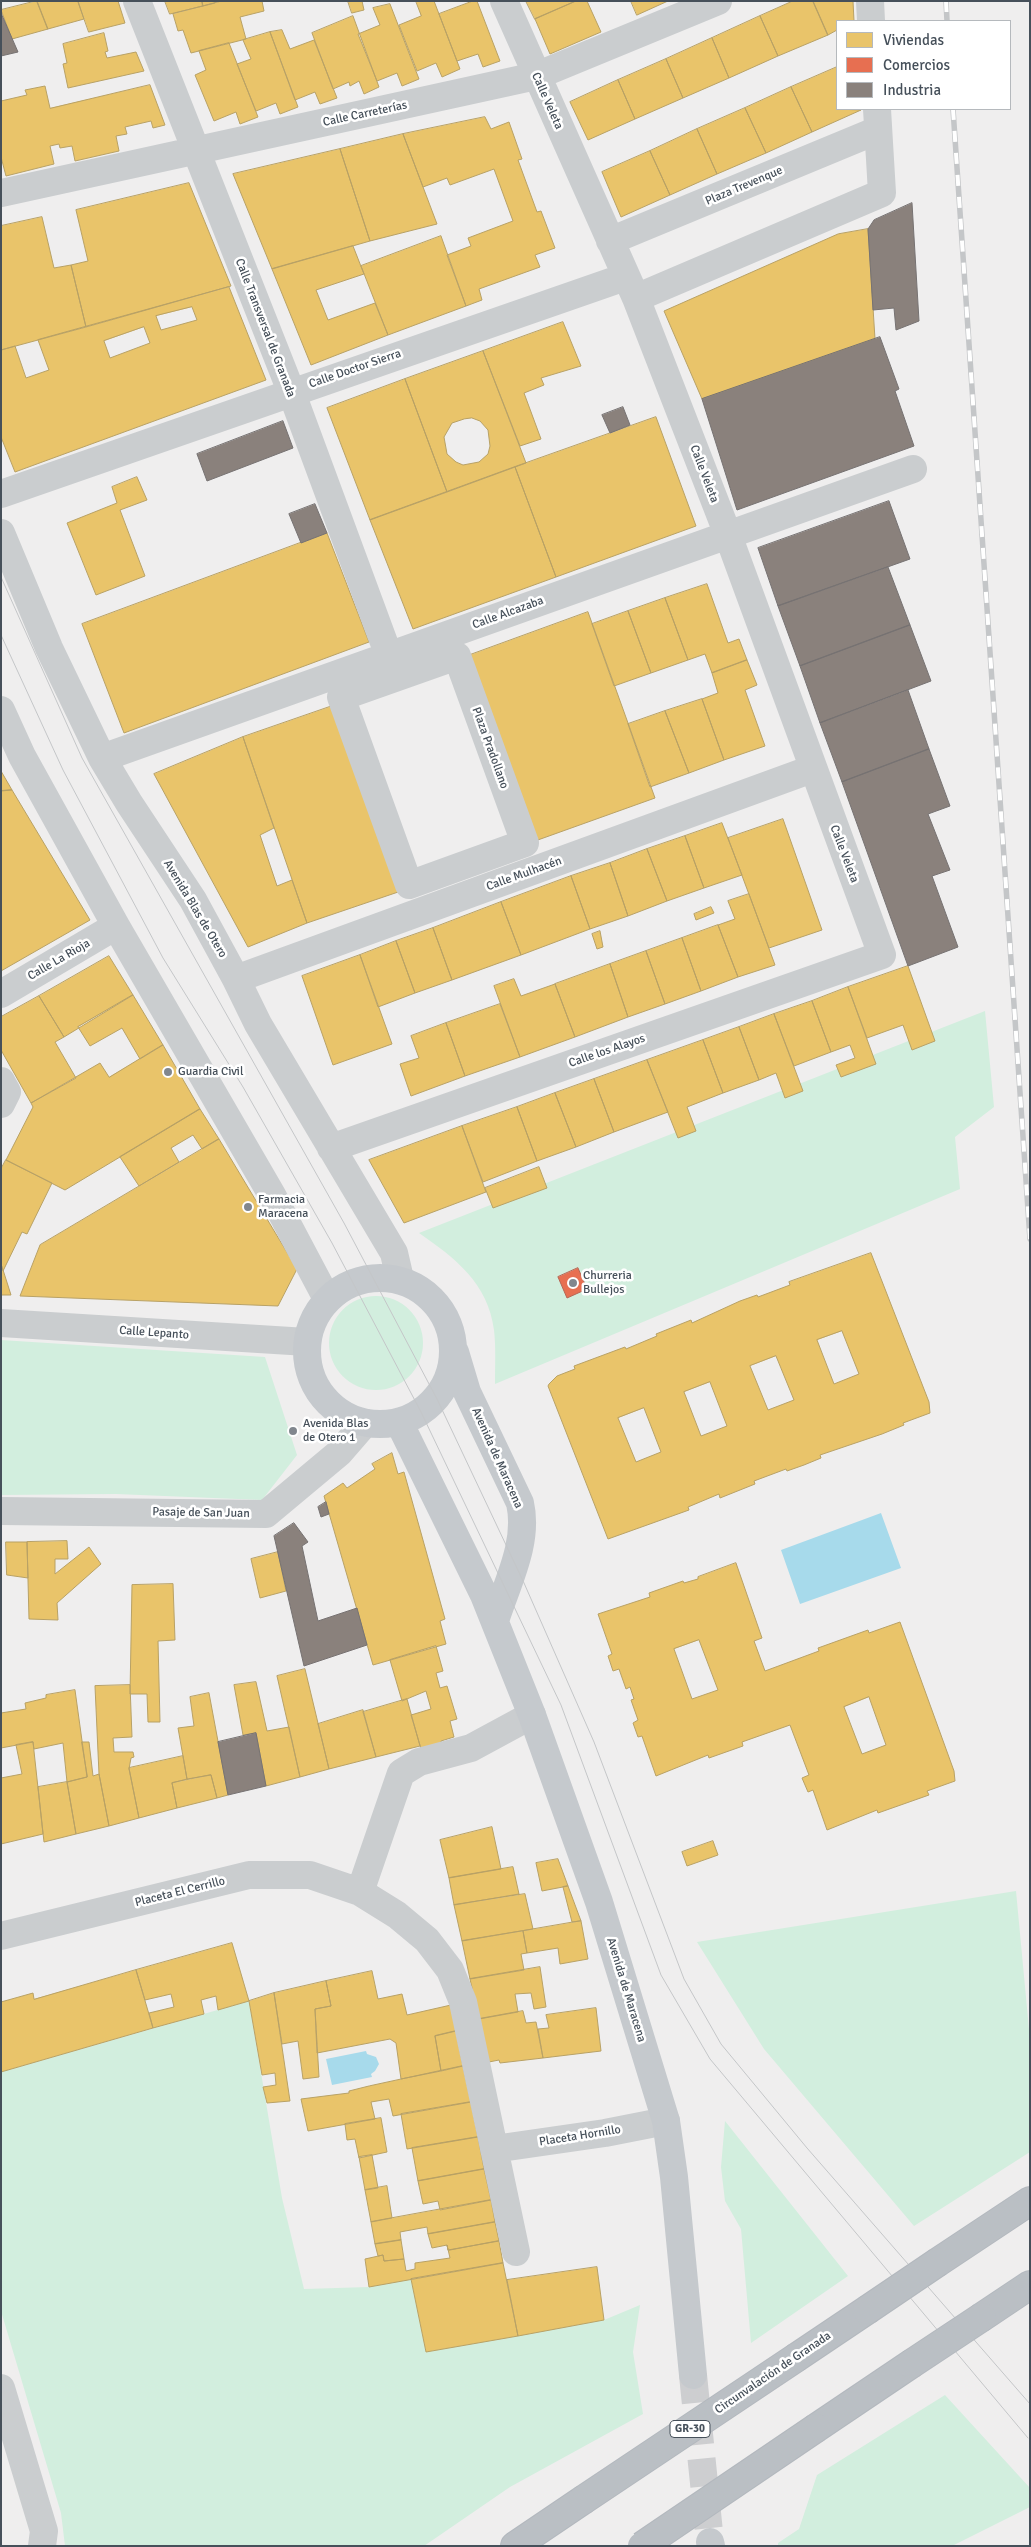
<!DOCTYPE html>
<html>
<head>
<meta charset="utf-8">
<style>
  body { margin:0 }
  #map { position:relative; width:1031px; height:2547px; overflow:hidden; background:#efeeee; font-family:Signika,sans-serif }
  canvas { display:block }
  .frame { position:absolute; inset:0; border:2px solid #46505a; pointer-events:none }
  .legend { position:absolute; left:836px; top:20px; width:175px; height:90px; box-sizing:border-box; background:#fff; border:1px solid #b5b9bd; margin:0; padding:6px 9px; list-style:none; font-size:15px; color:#46505a }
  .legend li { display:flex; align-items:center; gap:10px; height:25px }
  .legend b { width:25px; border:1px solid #b5b9bd }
</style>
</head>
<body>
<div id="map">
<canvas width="1031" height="2547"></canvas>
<div class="frame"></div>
<ul class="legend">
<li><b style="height:14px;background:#e9c46a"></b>Viviendas</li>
<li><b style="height:14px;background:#e76f51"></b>Comercios</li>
<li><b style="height:14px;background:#8a817c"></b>Industria</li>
</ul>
</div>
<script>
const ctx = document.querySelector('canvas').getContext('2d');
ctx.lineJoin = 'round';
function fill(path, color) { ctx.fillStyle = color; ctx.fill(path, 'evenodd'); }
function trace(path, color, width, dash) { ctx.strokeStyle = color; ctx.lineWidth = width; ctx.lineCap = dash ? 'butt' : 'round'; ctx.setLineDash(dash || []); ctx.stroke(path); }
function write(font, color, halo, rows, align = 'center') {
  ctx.font = font + ' Signika,sans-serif'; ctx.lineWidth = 5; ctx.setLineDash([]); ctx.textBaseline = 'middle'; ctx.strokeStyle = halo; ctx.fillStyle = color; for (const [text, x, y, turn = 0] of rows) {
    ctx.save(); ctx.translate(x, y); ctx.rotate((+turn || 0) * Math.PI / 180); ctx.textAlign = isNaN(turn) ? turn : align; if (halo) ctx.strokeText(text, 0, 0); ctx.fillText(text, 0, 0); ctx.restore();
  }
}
const green = new Path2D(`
  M985,1011L994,1107L955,1137L960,1189L495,1384C495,1366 496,1347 494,1330C488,1283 455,1258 419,1233Z
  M329 1343a47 47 0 1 1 94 0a47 47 0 1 1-94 0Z
  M1,1340L265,1357L297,1455L262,1500L116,1494L1,1495Z
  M1016,1891L1030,2040V2152L914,2226L764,2049L697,1942Z
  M249,2001L282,2198L304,2289L369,2287L411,2279L426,2352L604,2320L640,2305L633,2352L643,2414L510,2487L424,2546H65L61,2513L1,2311V2072Z
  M725,2121L848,2276L751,2343L741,2229L725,2201L721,2167Z
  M945,2395L1030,2488V2507L952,2546H778V2543L799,2529L817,2475Z`);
const water = new Path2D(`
  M881,1513L901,1568L800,1604L781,1550Z
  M366,2051L367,2054L376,2057L379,2064L375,2071L371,2074L372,2077L332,2085L326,2059Z`);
const homes = new Path2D(`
  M37,1H78L84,19L48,29Z
  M37,1L48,29L12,39L1,10Z
  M78,1H118L125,23L89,32Z
  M165,1H202L203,6L170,14Z
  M202,1H215V3L203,6Z
  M222,1H262L264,11L240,17L246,39L191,53L183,30L178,31L173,14Z
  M348,1H362L364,10L352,13Z
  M416,1H434L460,69L442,77L436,63L417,71L399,25L421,16Z
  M473,1H477L500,61L483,67L478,54L457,61L439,14Z
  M526,1H576L535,19Z
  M576,1H587L601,32L550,54L535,19Z
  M631,1H668L637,15Z
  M793,1H813L828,35L778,56L760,16Z
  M813,1H853L854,21H837V30L828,35Z
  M390,4L419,79L402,86L397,73L377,81L358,34L380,25L373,8Z
  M353,16L379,87L364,94L359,81L350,86L349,82L333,89L312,33Z
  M760,16L778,56L729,78L712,38Z
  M282,30L290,49L314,40L337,98L320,104L315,92L295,100L270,32Z
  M270,32L298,107L280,114L276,103L256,111L237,64L251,59L243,40Z
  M104,33L108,51L105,52L107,58L136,52L144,71L68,88L63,64L67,63L63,44Z
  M712,38L729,78L683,98L666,59Z
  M229,43L258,117L240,124L236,112L214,121L195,75L206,70L199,51Z
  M666,59L683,98L635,119L618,80Z
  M837,67V109L861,110L812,132L791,87Z
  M618,80L635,119L588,140L570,102Z
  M150,85L165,125L153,128L151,121L125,127L127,134L116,136L119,151L75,161L72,146L60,148L59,144L50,146L54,164L6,176L1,157V101L27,95L25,90L45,86L50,108Z
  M791,87L812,132L766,153L745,108Z
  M745,108L766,153L717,174L697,129Z
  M485,117L491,129L509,122L522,159L518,160L537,212L541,211L555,248L535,255L540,267L479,289L482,300L466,306L447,255L471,246L468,238L513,221L494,169L450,185L447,178L423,187L403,134Z
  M697,129L717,174L670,195L650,151Z
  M403,134L437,224L370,241L340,149Z
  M340,149L370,241L272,269L233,174Z
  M650,151L670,195L621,217L602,172Z
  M189,183L231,286L86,327L71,265L88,261L76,210Z
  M42,217L54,268L71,265L86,327L1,350V226Z
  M868,229L875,339L702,399L664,311L838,234Z
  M441,236L466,306L388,335L361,266Z
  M353,246L364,274L316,290L328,320L375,303L388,335L311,365L272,269Z
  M229,287L266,380L15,472L1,437V350L15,346L26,378L49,370L38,340ZM192,307L197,320L161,330L156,316ZM144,327L150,343L110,358L104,341Z
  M563,322L581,366L541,378L544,385L524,393L541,439L520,446L483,351Z
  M483,351L526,463L447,492L405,379ZM472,418L480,421L488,430L490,446L488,454L479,462L463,465L456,462L447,454L444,437L452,423L464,419Z
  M405,379L447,492L370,520L327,408Z
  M656,417L696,526L556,577L515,467Z
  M515,467L556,577L413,629L370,520Z
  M137,477L147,500L120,510L145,576L96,595L67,523L117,503L112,487Z
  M327,533L369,642L124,733L82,624Z
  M707,584L728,643L739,639L747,660L712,673L705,654L688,660L665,598Z
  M665,598L688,660L651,673L628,611Z
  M628,611L651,673L614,686L592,624Z
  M588,612L655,798L535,841L470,655Z
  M747,660L757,685L745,690L765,746L724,760L702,699L718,693L712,673Z
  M702,699L724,760L689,773L665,711Z
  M341,703L407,889L307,923L243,737Z
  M665,711L689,773L650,787L628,724Z
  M243,737L274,828L260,835L277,886L292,880L307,923L248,947L154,774Z
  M1,771L12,790L1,791Z
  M12,790L90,920L1,971V791Z
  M783,819L822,930L769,948L728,838Z
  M722,823L742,875L704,888L685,836Z
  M685,836L704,888L667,901L647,849Z
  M647,849L667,901L628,916L610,863Z
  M610,863L628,916L590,929L571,876Z
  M571,876L590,929L521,955L501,902Z
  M749,894L775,965L738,977L718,925L735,919L728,901Z
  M501,902L521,955L452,980L433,928Z
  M711,907L714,913L696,920L694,914Z
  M718,925L738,977L701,991L682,938Z
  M433,928L452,980L415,993L396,941Z
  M600,931L603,947L597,949L592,934Z
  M682,938L701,991L665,1004L646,951Z
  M396,941L415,993L378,1007L360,955Z
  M646,951L665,1004L628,1017L610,964Z
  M360,955L392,1044L333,1065L302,976Z
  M109,956L133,995L64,1037L39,996Z
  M610,964L628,1017L575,1037L555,984Z
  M908,966L935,1041L912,1050L903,1025L867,1038L848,987Z
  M514,979L521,996L555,984L575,1037L520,1057L494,986Z
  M848,987L876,1064L841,1077L836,1065L855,1058L850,1045L831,1052L812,1001Z
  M133,995L163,1045L140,1059L122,1028L90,1046L78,1027Z
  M39,996L64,1037L55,1042L76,1078L31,1103L1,1050V1017Z
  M812,1001L831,1052L794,1066L774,1014Z
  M500,1004L520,1057L465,1076L446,1023Z
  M774,1014L803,1091L785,1098L776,1073L759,1080L739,1027Z
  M446,1023L465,1076L411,1096L400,1064L419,1058L411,1036Z
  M739,1027L759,1080L723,1093L703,1040Z
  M703,1040L723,1093L687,1107L696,1131L678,1138L647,1060Z
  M163,1045L200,1109L65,1190L6,1160L33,1107L31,1103L100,1063L109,1077Z
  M647,1060L668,1112L614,1132L594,1079Z
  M594,1079L614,1132L576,1147L555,1093Z
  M555,1093L576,1147L537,1161L517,1107Z
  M517,1107L537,1161L483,1182L462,1126Z
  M200,1109L219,1139L202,1149L193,1135L171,1148L179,1162L139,1186L120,1157Z
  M462,1126L486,1192L404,1223L369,1160Z
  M219,1139L297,1269L278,1306L20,1296L40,1245Z
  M6,1160L52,1183L27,1234L22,1232L3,1271L1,1264V1169Z
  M539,1167L547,1188L493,1208L485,1188Z
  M871,1253L929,1402L930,1413L903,1423L904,1425L882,1434L820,1455L821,1458L804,1465L787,1471L786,1469L754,1481L755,1484L720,1498L719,1494L688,1507L689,1510L608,1539L548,1386L549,1384L557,1376L575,1369L574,1366L625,1347L626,1349L657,1336L656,1334L691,1320L692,1323L740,1301L757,1295L758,1297L790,1285L789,1282ZM842,1331L859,1374L834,1384L817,1340ZM776,1356L794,1400L768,1410L750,1366ZM710,1382L727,1426L701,1436L684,1392ZM644,1408L661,1452L636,1462L618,1418Z
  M1,1264L4,1273L11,1295H1Z
  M392,1453L398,1474L404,1472L445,1619L440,1621L446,1644L373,1665L324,1496L343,1483L347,1488L375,1469L372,1464Z
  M67,1541L68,1559H55V1574L89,1547L101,1564L57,1603L58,1620L29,1619L27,1542Z
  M6,1542H27L28,1578L7,1575Z
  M278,1552L286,1591L260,1598L251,1559Z
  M736,1563L762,1638L754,1641L765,1671L819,1651L818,1648L868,1630L869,1633L900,1622L954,1771L955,1781L927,1791L929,1795L878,1813L877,1810L827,1830L813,1790L808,1792L802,1778L809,1775L790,1725L742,1742L743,1746L709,1758L708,1755L656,1776L642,1736L638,1737L633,1723L638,1720L631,1700L634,1699L630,1687L626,1689L619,1669L613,1671L608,1656L612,1654L598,1614L650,1597L649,1593L683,1581L684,1583L698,1579V1577ZM699,1640L718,1690L692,1699L674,1649ZM869,1697L886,1745L862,1754L844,1707Z
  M173,1584L175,1640L158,1641L160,1722H148L147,1694H130L132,1585Z
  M436,1646L443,1671L436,1673L440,1688L447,1686L457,1719L450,1721L454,1737L441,1741L442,1746L422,1752L411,1715L431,1709L426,1691L402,1701L390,1660Z
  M305,1669L329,1769L300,1777L277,1676Z
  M256,1682L267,1731L289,1727L300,1777L266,1786L256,1733L243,1735L234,1685Z
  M130,1685L132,1737L113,1738L114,1752H133L134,1757L131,1758L129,1769L139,1818L109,1826L99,1774L95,1686Z
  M75,1690L87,1777L67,1782L63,1743L34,1749L33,1742L1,1748V1713L26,1709L25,1703L46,1698V1695Z
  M209,1693L228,1795L217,1798L211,1775L187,1779L178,1728L194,1726L190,1697Z
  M407,1699L420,1746L376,1757L363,1712Z
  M363,1710L376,1757L329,1769L318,1724Z
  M33,1742L43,1834L1,1844V1778L22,1774L16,1745Z
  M82,1742H89L93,1776L99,1774L109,1826L76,1834L67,1782L87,1777Z
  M183,1756L187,1779L172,1783L177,1808L139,1818L129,1768Z
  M211,1775L217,1798L177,1808L172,1783Z
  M67,1782L76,1834L44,1842L38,1787Z
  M492,1827L501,1869L449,1878L440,1840Z
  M713,1841L718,1855L687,1866L682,1852Z
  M558,1859L568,1886L542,1891L536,1863Z
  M513,1867L519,1894L454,1905L449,1878Z
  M568,1886L581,1921L572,1922L563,1887Z
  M525,1894L533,1929L462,1941L454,1905Z
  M581,1921L588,1959L560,1964L558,1948L527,1953L523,1931Z
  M523,1931L527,1953L521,1954L524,1970L470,1979L462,1941Z
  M232,1943L249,2001L218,2010L216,1996L201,2000L204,2014L153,2028L149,2013L174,2007L171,1994L145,2000L136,1970Z
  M540,1967L546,2007L534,2009L531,1993L515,1994L518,2012L479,2019L470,1979Z
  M136,1970L153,2028L1,2072V2002L33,1993L34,1999Z
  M372,1971L378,1999L402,1994L407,2015L451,2005L456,2031L435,2036L441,2071L401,2079L396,2043L390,2039L317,2053L315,2009L331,2006L326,1981Z
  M326,1981L331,2006L315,2009L319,2077L303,2079L298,2041L282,2044L274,1993Z
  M274,1993L290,2101L267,2103L263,2087L276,2085L275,2073L262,2075L249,2001Z
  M596,2008L601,2051L543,2058L538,2029L549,2028L546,2015Z
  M523,2011L526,2023L536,2022L543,2058L500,2063L499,2060L489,2062L479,2019Z
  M456,2031L463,2066L441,2071L435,2036Z
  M463,2066L471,2102L393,2116L389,2099L371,2102L375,2119L308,2131L301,2099L349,2093V2091L369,2086Z
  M471,2102L478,2137L407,2149L401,2114Z
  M381,2118L387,2152L359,2158L355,2139L347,2140L345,2124Z
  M478,2137L484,2169L418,2181L412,2148Z
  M372,2155L378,2188L365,2190L359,2157Z
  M484,2169L491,2200L440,2210L438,2201L423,2204L418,2181Z
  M387,2186L392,2218L371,2222L365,2190Z
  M491,2200L495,2222L428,2234L427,2227L400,2232L401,2240L375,2244L371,2222Z
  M495,2222L499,2241L448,2250L447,2245L432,2248L428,2234Z
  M401,2240L404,2259L384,2261L383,2255L378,2256L375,2244Z
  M499,2241L503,2263L369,2287L365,2259L383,2255L384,2261L404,2259L406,2271L415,2269V2263L450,2258L447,2245L448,2250Z
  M503,2263L518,2336L426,2352L411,2279Z
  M597,2267L604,2320L518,2336L507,2280Z`);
const shops = new Path2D(`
  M578,1268L587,1289L567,1298L558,1277Z`);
const industry = new Path2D(`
  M1,13L18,52L1,56Z
  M912,203L919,321L896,330L894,308L873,310L868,229L874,220Z
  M880,337L899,389L895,391L914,446L737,510L702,399Z
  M623,407L630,425L610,433L602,415Z
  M283,421L293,448L207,481L197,454Z
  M889,501L910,559L778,606L758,548Z
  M315,504L327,533L301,543L289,514Z
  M888,567L910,625L800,666L778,606Z
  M910,625L931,681L820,723L800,666Z
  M908,690L929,749L842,782L820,723Z
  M929,749L950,806L928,814L950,870L932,876L958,947L908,966L842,782Z
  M326,1502L329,1514L321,1517L318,1507Z
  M294,1523L308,1542L302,1546L318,1621L357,1608L367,1645L304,1666L274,1536Z
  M256,1733L266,1786L228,1795L218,1742Z`);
const majorTunnel = new Path2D(`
  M693,2375L710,2542`);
const minor = new Path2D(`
  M137,1L291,391L389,656
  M870,1L871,21
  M1,193L536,76L718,1
  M610,241L878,130
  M636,298L882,193L877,109
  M1,494L625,277
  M1,533L49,648L102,758L129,803L193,900L236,979L258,1024L394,1253L400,1279
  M457,656L525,843L409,885L341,697Z
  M1,710L22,756L116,926L272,1195L326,1297
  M102,758L913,469
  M236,979L812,769
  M1,994L116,926
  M1,1081L7,1092L1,1104
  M331,1148L882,955L728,535L636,298L504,1
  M1,1323L307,1342
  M1,1511L266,1514L339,1453L365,1423
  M360,1892L401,1773L419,1762L471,1748L532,1715
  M1,1936L249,1875H310L360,1892L397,1915L427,1940L450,1970L463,2002L516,2252
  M494,2149L605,2133L666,2121
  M1,2388L44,2531L42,2546`);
const major = new Path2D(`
  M307 1351a73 73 0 1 1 146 0a73 73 0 1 1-146 0Z
  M455,1352L467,1392L520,1503C529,1543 507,1583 495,1621
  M399,1422L484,1595L532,1715L599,1902L666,2121L674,2177L693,2375
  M710,2542L711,2546`);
const highway = new Path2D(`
  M938,2262L1030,2201
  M982,2317L1030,2285
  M797,2357L867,2310
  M816,2428L911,2364
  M515,2546L583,2500`);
const tram = new Path2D(`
  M1,577L82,758L344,1223L437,1399L524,1583L594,1742L684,1979L721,2044L807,2148L1030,2404
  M1,635L63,770L163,958L243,1087L332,1243L421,1412L561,1705L661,1975L710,2059L1028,2438`);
const rail = new Path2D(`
  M946,1L947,21
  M953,109L1030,1239`);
const highwayBridge = new Path2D(`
  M867,2310L938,2262
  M911,2364L982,2317
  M583,2500L797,2357
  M642,2546L816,2428`);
const markers = [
  [168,1072,5,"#81878e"],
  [248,1207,5,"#81878e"],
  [573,1283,5,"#81878e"],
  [293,1431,5,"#81878e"]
];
const shields = [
  [690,2429,40]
];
const shieldNames = [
  ["GR-30",690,2429]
];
const streetNames = [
  ["Calle Veleta",547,101,66],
  ["Calle Carreterías",365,114,-12],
  ["Plaza Trevenque",744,186,-23],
  ["Calle Transversal de Granada",265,328,69],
  ["Calle Doctor Sierra",355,369,-19],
  ["Calle Veleta",704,474,69],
  ["Calle Alcazaba",508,613,-20],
  ["Plaza Pradollano",490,748,70],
  ["Calle Veleta",844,854,69],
  ["Calle Mulhacén",524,874,-20],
  ["Avenida Blas de Otero",195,909,59],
  ["Calle La Rioja",59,960,-30],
  ["Calle los Alayos",607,1051,-19],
  ["Calle Lepanto",154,1333,4],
  ["Avenida de Maracena",497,1458,66],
  ["Pasaje de San Juan",201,1513,1],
  ["Placeta El Cerrillo",180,1892,-14],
  ["Avenida de Maracena",626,1990,73],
  ["Placeta Hornillo",580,2136,-9],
  ["Circunvalación de Granada",773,2373,-34]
];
const poiNames = [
  ["Guardia Civil",178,1072],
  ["Farmacia",258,1200],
  ["Maracena",258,1214],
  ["Churreria",583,1276],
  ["Bullejos",583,1290],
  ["Avenida Blas",303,1424],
  ["de Otero 1",303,1438]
];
fill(green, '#d2eede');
fill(water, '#a7daeb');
fill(homes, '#e9c46a');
trace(homes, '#b8a165', 1);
fill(shops, '#e76f51');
trace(shops, '#b76654', 1);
fill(industry, '#8a817c');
trace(industry, '#767272', 1);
trace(majorTunnel, '#cdced0', 28, [28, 14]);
trace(highway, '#b3b8be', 30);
trace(minor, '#cacdcf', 28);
trace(major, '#c5c9cd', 28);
trace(highway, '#babfc4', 28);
trace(tram, '#c4c6c8', 1);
trace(rail, '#c4c6c8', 5.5);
trace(rail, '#fff', 4, [11]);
trace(highwayBridge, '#b3b8be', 30, []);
trace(highwayBridge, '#babfc4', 28);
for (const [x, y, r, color] of markers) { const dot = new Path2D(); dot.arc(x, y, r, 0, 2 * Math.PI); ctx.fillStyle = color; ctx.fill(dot); trace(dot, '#fff', 2); }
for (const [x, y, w] of shields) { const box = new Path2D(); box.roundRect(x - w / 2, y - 8.5, w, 17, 4); ctx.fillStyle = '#fff'; ctx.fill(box); trace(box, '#46505a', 1); }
write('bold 11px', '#46505a', null, shieldNames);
write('12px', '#46505a', '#fff', streetNames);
write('12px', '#46505a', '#fff', poiNames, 'left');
</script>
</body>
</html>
